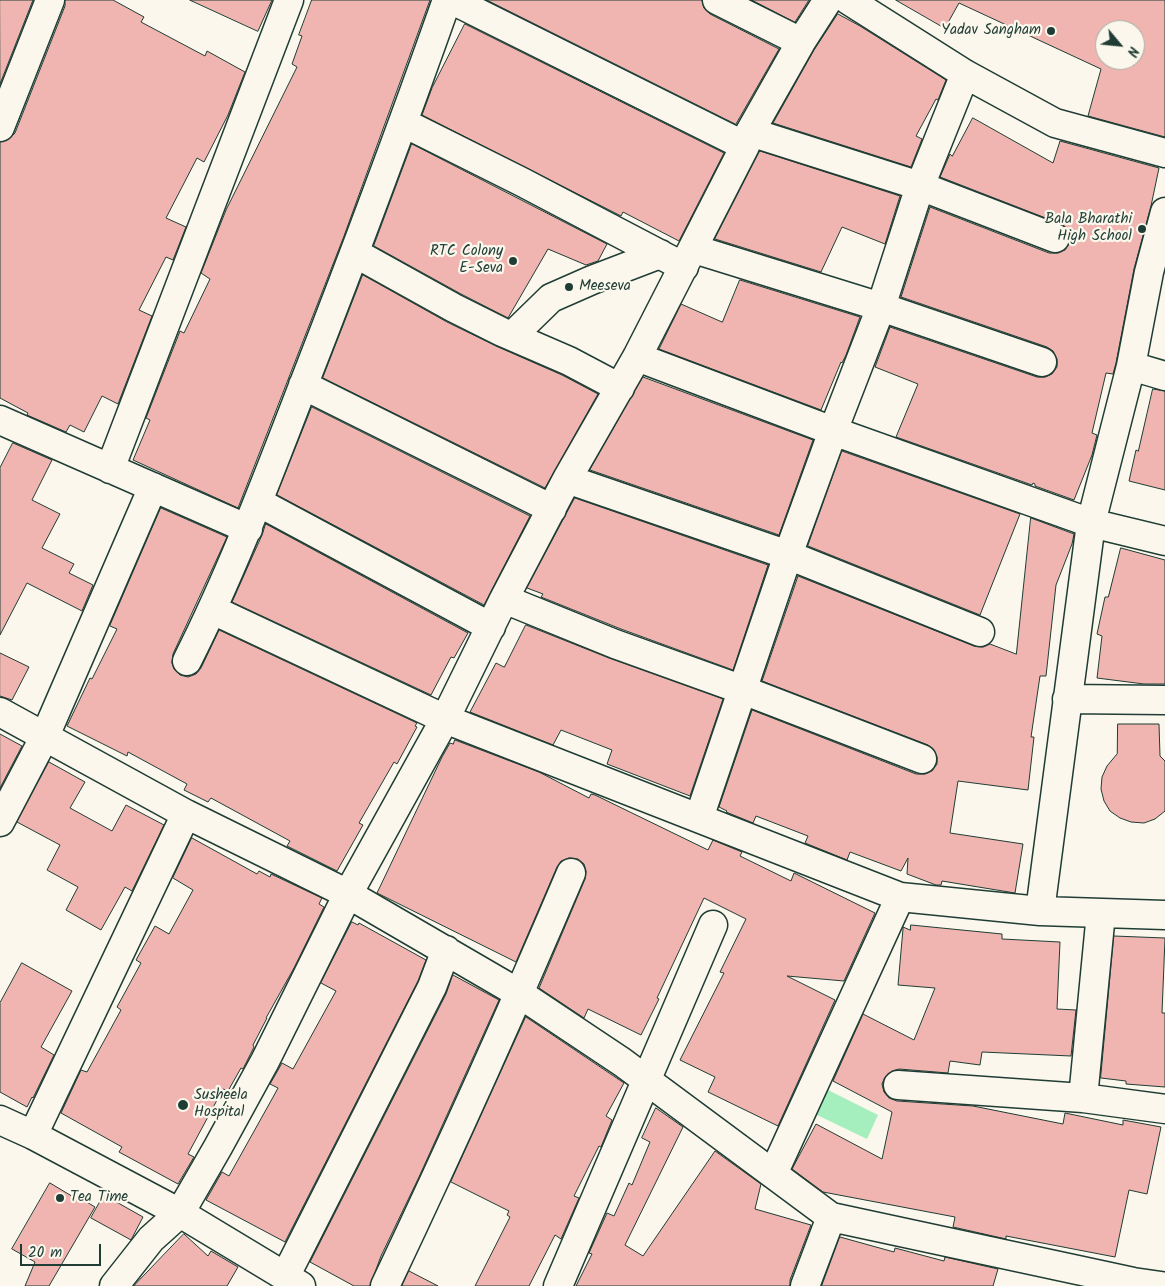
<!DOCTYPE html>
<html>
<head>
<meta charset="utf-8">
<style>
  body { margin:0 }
  #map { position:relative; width:1165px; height:1286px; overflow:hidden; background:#fbf7ec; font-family:Kalam,sans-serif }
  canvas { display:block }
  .north { position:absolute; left:1095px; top:20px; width:50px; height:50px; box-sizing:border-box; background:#fbf7ec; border:1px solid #a3ada2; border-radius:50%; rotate:118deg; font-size:14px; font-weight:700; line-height:20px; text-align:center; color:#1f3d34 }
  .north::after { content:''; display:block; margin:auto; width:18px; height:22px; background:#1f3d34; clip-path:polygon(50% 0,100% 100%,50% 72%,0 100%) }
  .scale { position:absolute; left:20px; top:1244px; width:81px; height:22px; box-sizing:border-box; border:2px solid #1f3d34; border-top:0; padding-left:6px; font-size:15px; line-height:18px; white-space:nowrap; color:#1f3d34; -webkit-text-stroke:4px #fbf7ec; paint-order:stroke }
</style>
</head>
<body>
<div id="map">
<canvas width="1165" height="1286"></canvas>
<div class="north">N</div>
<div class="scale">20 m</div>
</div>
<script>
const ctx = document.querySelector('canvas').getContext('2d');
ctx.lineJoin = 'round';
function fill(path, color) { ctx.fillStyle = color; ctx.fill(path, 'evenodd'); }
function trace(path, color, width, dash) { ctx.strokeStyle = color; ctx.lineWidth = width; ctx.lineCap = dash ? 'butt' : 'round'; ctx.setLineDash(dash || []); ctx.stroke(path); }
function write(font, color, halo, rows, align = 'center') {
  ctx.font = font + ' Kalam,sans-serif'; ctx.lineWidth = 4.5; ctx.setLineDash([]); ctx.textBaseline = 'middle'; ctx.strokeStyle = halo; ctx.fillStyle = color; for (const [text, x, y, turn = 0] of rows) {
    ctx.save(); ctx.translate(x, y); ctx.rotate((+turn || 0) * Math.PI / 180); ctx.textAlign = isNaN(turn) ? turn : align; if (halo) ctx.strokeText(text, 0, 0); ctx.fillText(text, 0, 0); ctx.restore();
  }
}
const green = new Path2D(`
  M828,1090L878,1115L867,1139L817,1115Z`);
const building = new Path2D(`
  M0,0H33L0,84Z
  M65,0H113L144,17L141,22L205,56L207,51L245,72L228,115L204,162L197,158L166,218L186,227L173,260L166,257L139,310L152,316L118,404L102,396L84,432L70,425L66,432L27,415L28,413L0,398V142L9,139L15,133L65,6Z
  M190,0H272L258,31Z
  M312,0H430L344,236L238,508L133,460L150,420L146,418L180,331L184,333L210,279L201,273L226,210L297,67L292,64L302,36L299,35Z
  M487,0H702L704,8L710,14L779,49L736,124Z
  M752,0H809L795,22Z
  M896,0H1165V137L1088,116L1101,69L959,3L945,28ZM1105,30H1135V60H1105Z
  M838,14L860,26L946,80L938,100L936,99L916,136L922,139L911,167L773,123L814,50Z
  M465,24L724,153L679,241L623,212L621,216L422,115L432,88Z
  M973,118L1053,163L1060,141L1159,168L1151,206L1134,269L1116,363L1113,374L1106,373L1092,433L1097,435L1092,455L1074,500L1035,486V484L1033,483L1032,485L896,437L918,384L875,367L890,327L1037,377H1045L1052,374L1057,367V359L1053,351L1047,347L901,297L930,207L1049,253H1058L1065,250L1069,244L1070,235L1067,228L1061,224L940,177L950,154L952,156Z
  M412,144L607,244L598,261L586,265L548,249L508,318L461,294L374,246Z
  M760,151L900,196L885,244L842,227L821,272L715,239Z
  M363,275L447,322L496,346L562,375L598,394L545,488L323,378Z
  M740,280L860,317L846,355L842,363L841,362L821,410L659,349L681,304L722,322Z
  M643,377L813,440L779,535L590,470Z
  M1153,389L1165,391V490L1129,481L1136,450L1138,451Z
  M312,407L530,516L484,605L277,495Z
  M13,443L52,460L32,500L60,514L42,548L74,564L69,573L93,585L82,611L27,583L0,635V468Z
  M842,451L1020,514L980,615L808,546Z
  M575,498L768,565L733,670L621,629L541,597L543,594L527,588Z
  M161,508L227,537L173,654L172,663L174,669L180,675L188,677L196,674L201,668L219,630L417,723L415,726L417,727L397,764L394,762L359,823L363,825L337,871L287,846L290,841L211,798L208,802L184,790L187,784L128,752L127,756L67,726L90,678L92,679L117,629L110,626Z
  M1031,518L1074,534L1072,544L1056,585L1046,676H1040L1031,737H1034L1028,790L958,781L950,833L1023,844L1015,893L942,881L941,885H936L907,874L908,858L901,871L850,852L847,860L805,843L808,836L756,816L753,823L726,812L727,811L719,807L752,710L916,774H925L932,771L937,764V757L934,750L928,745L762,681L798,576L974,646L983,647L990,644L1016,654Z
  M266,524L468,633L454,658L451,657L431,695L232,602L262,535Z
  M1121,548L1165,560V684H1144L1097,678L1102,636L1097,634L1105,597H1108Z
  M526,625L609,658L723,699L690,796L607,764L612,750L561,730L553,745L470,712L496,663L504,667Z
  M0,653L29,667L12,700L0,696Z
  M1118,724H1159L1160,756L1165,761V811L1155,819L1144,823L1131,822L1120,818L1110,811L1104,801L1101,789L1102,777L1107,766L1117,754Z
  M0,734L22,746L0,788Z
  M455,740L539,772L589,798L591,794L595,795L708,850L713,840L742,852L740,856L791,881L794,873L875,913L844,981L787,976L835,1000L778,1126L708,1092L715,1077L680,1060L724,973L720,972L746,919L704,898L657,998L659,999L641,1035L588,1009L584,1018L539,988L585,879L586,871L584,864L578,859L569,858L561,861L557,867L516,962L377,893L442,757L450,743L453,744Z
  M49,762L85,782L70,808L112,831L126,805L164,825L132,891L125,887L101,930L66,910L78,887L47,870L60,845L17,822Z
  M192,838L257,874L259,871L270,877L271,874L322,898L319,904L324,907L294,968L266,1018H267L253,1045L254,1047L243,1069L241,1068L228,1091L223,1089L188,1154L194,1157L178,1184L119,1152L122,1147L61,1113L81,1070L87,1072L121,1010L117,1007L141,963L136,960L155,926L169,934L193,890L173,878Z
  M352,922L358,925L359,923L426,960L418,981L285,1242L206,1200L222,1172L229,1176L272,1099L278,1088L270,1084L282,1063L293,1069L336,991L321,983Z
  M911,925L1002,934V939L1060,942L1057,1009L1076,1010L1071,1056L982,1052L980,1065L950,1061L948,1073L899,1069L892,1071L885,1077L882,1084L884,1092L889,1098L897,1101L973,1106L1063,1124L1065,1113L1123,1125V1120L1161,1127L1147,1194L1129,1190L1115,1257L1006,1236V1239L953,1227L955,1217L823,1192L792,1169L816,1124L882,1159L892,1112L833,1081L863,1014L914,1040L935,988L898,985L903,929V927L910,930Z
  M1114,936L1165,938L1162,1013H1165V1087L1126,1084V1081L1101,1078Z
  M22,963L72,991L41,1047L54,1055L33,1098L32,1097L27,1107L0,1092V1003Z
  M453,975L499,1000L419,1177L381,1256L370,1286H354L310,1262L446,994Z
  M526,1017L624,1083L606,1116L612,1120L601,1147L599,1146L574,1196L579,1198L561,1239L555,1235L529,1286H475L510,1217L507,1215L509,1211L451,1182Z
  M656,1108L683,1127L625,1245L643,1256L715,1151L761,1184L755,1209L811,1225L790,1280V1286H576L592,1254L589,1253L607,1213L614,1216L629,1183L632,1185L650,1142L642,1138Z
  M50,1183L75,1198L77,1196L95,1207L49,1286H25L35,1262L12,1249Z
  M104,1195L143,1217L131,1240L91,1218Z
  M184,1234L208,1256L211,1251L238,1267L227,1286H134Z
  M840,1237L894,1252L895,1248L944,1261L945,1257L998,1269L993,1286H822Z
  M409,1271L438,1286H402Z`);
const street = new Path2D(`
  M452,0L745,146
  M717,0L801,42
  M848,0L965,74L1055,123L1165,153
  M404,123L522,182L684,267
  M0,127L50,0
  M750,132L920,186L1055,238
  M694,249L881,307L1042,362
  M355,253L454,308L502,332L569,361L620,388
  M512,336L551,298L592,280L660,254
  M637,357L833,431L1091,523L1165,541
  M1131,366L1165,376
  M303,385L552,509
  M0,420L248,529
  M110,469L289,0
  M567,479L788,555L980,632
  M258,502L491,627
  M504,599L615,644L743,690L922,759
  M213,610L445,719L900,897L1040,911L1165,915
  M187,661C232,572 267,479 303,386C353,258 401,130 447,0
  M1067,699L1165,700
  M0,712L186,814L348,894L520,994L622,1062L831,1217L1133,1282L1161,1286
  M699,818L788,555L833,431L881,307L920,186L965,74
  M0,822L45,736L153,487
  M1040,911L1091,523L1131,366L1149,272L1165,212
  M898,1085L1083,1098L1165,1109
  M1083,1098L1101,913
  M0,1120L33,1135L180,1213L301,1286
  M33,1135L186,814
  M773,1174L900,897
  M285,1277L432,987L446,950
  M114,1286L151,1239L180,1213L218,1147L265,1061L348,894L445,719L504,599L567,479L637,357L745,146L750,132L801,42L828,0
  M385,1286C450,1149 512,1012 571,873
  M558,1286L713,925
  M805,1286L831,1217`);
const markers = [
  [1051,31,5,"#1f3d34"],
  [1142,229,5,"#1f3d34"],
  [513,261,5,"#1f3d34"],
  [569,287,5,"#1f3d34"],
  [183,1105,6,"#1f3d34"],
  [60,1198,5,"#1f3d34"]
];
const poiNames = [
  ["Yadav Sangham",1041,31],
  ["Bala Bharathi",1132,220],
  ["High School",1132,237],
  ["RTC Colony",503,252],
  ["E-Seva",503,269],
  ["Meeseva",579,287,"left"],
  ["Susheela",194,1096,"left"],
  ["Hospital",194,1113,"left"],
  ["Tea Time",70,1198,"left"]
];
fill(green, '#a5efbe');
fill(building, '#f0b5b0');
trace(building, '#1f3d34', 1);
trace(street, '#1f3d34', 31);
trace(street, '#fbf7ec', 28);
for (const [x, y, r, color] of markers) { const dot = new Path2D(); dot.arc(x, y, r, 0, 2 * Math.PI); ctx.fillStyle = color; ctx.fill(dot); trace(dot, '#fbf7ec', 2); }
write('15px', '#1f3d34', '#fbf7ec', poiNames, 'right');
</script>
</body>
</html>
